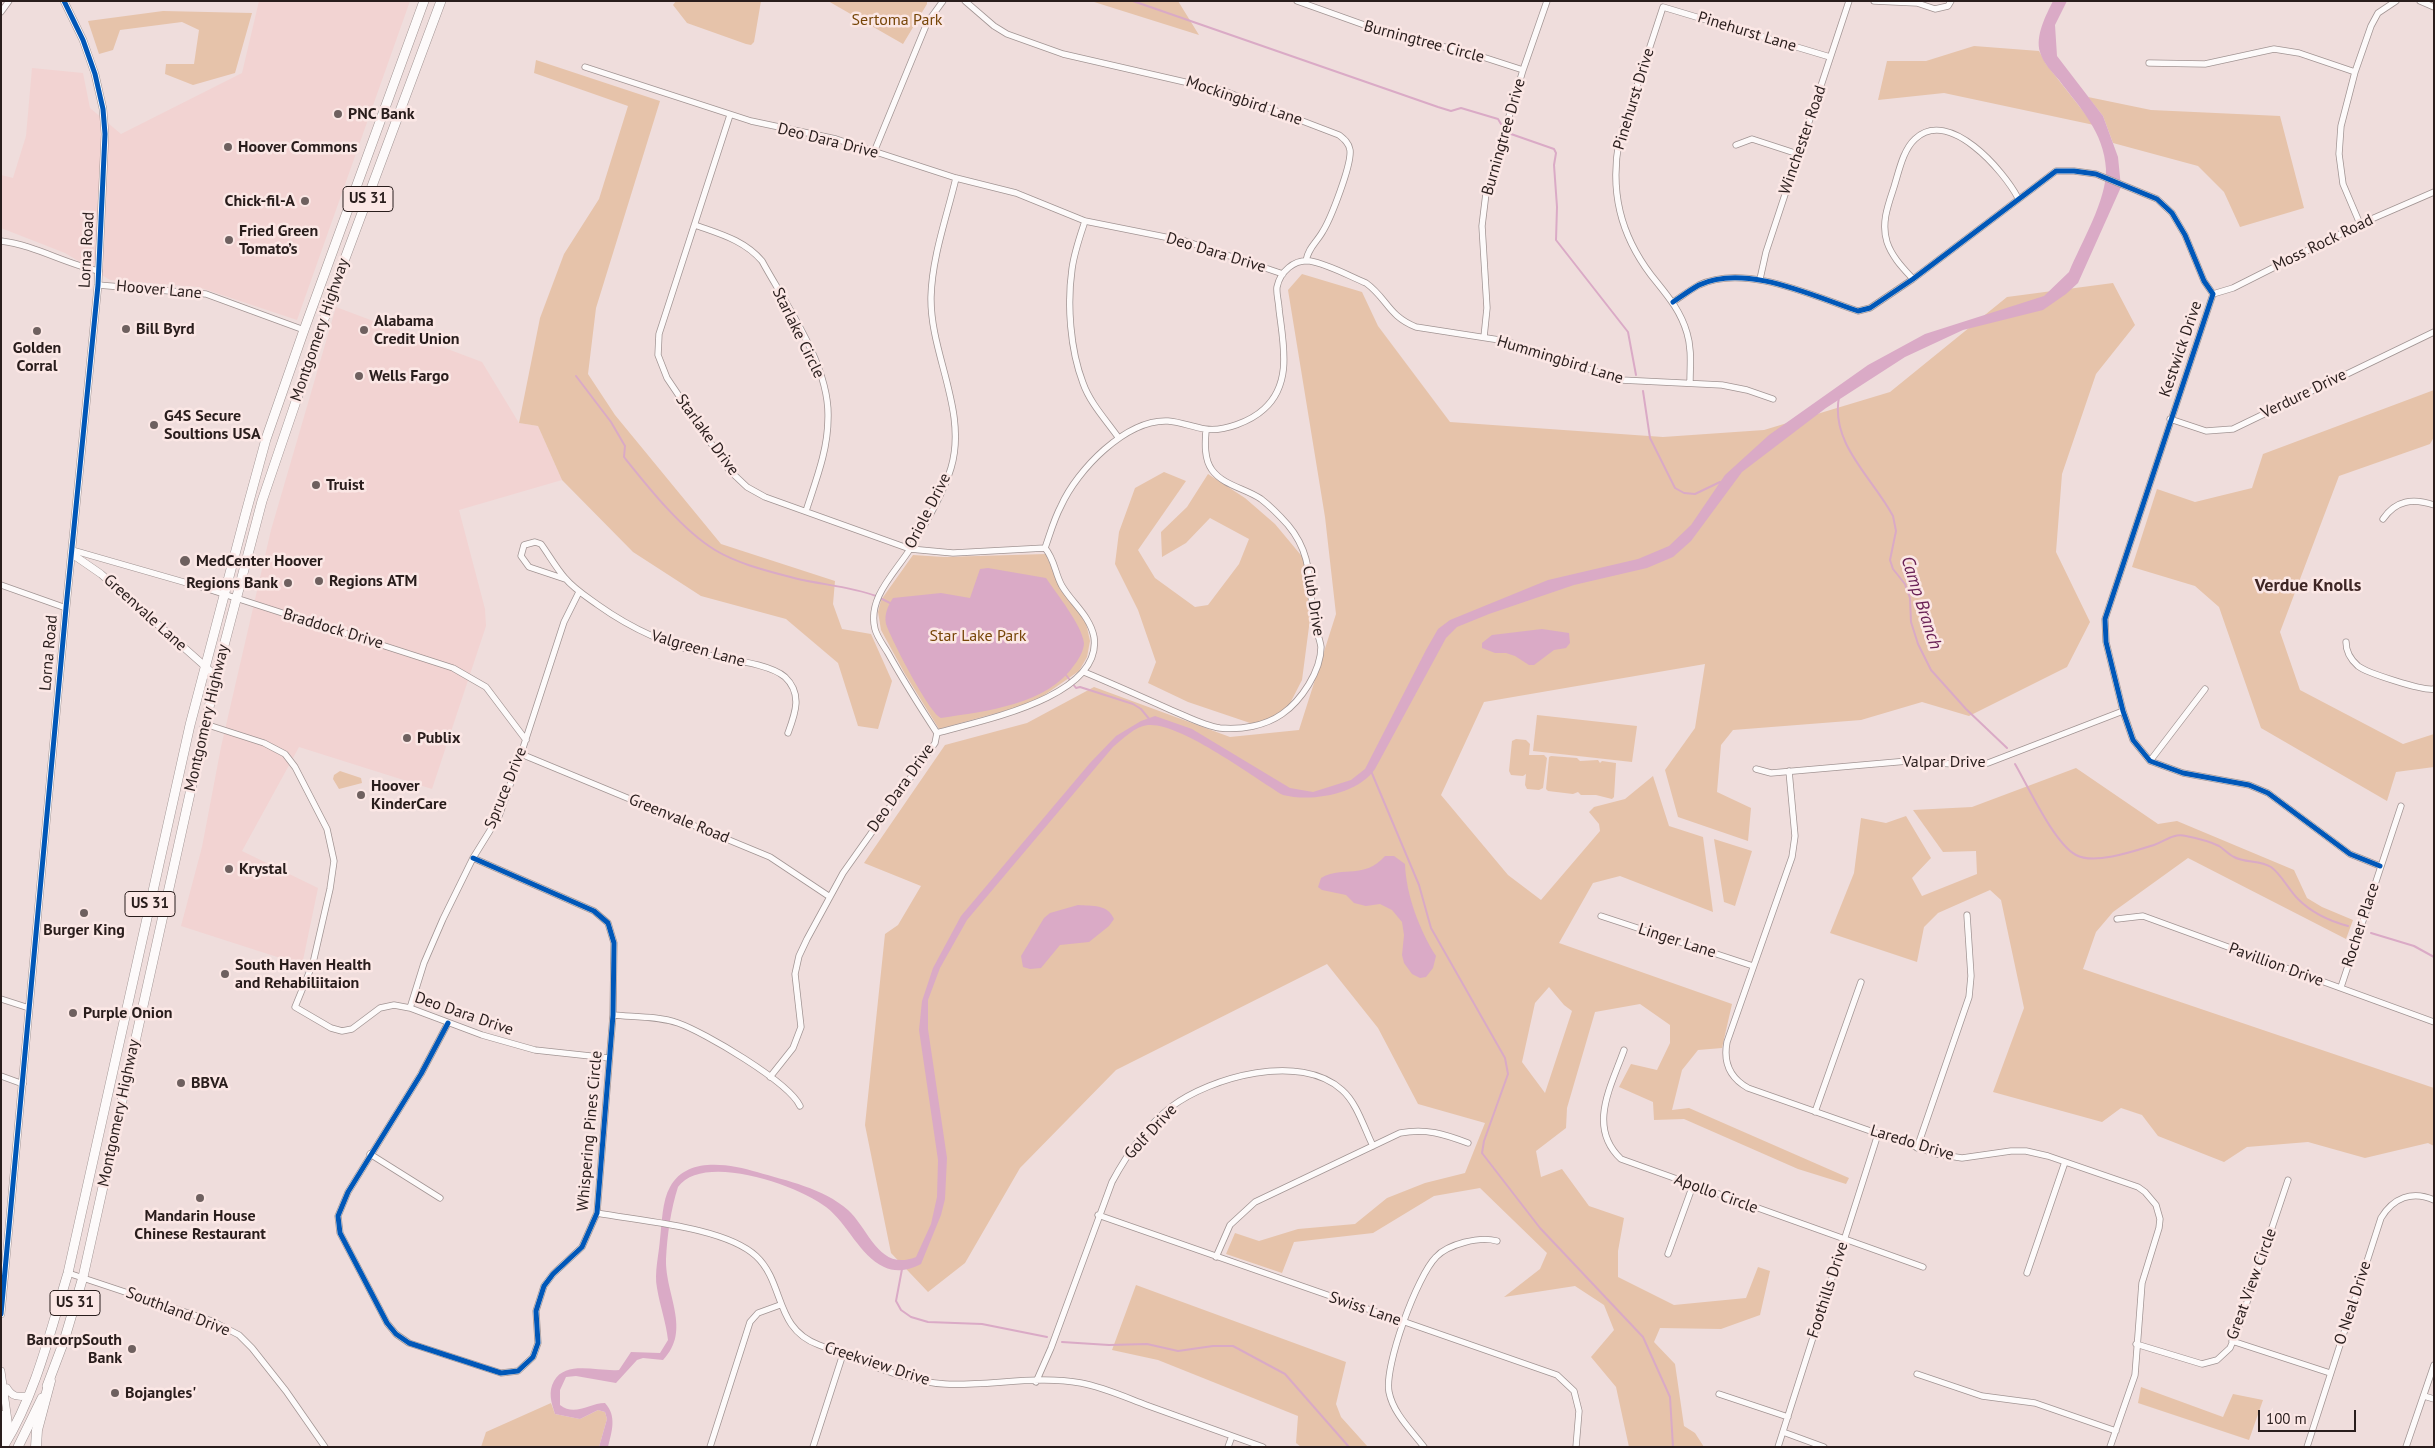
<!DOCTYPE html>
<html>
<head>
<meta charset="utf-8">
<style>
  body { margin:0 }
  #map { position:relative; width:2435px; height:1448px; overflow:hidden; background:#efdddc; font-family:"PT Sans",sans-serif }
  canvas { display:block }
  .frame { position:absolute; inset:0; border:2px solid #291d1c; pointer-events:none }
  .scale { position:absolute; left:2258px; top:1410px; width:98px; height:22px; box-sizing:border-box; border:2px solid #291d1c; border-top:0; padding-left:6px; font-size:15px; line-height:18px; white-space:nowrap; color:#291d1c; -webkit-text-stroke:4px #fbe7e5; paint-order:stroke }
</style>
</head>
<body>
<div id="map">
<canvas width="2435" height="1448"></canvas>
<div class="frame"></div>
<div class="scale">100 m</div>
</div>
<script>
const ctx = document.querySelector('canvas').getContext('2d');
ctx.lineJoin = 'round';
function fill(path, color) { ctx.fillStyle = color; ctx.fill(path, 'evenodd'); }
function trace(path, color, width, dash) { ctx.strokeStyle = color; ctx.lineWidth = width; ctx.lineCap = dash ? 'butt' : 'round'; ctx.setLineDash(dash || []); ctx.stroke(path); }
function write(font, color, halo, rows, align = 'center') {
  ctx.font = font + ' "PT Sans",sans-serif'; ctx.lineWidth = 5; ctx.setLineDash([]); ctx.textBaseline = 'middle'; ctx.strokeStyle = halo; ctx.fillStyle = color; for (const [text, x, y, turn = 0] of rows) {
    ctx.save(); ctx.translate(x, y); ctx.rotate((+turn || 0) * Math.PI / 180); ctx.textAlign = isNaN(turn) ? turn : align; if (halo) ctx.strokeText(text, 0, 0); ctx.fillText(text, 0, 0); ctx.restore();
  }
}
const built = new Path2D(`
  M259,1H410L297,320L198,287L110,280L65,253L1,228V175L13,178L26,136L32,68L83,73L90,108L121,134L242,73Z
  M336,307L482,362L519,423L538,426L562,480L459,510L485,609L486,626L432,789L299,747L242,851L318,888L302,965L181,926L202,847L221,747L271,530Z`);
const green = new Path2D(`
  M676,1H761L754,42L751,45L746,44L687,23L673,5Z
  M828,1H927V4L903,44Z
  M1091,1H1178L1199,35Z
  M163,11L252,13L235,73L193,85L165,74L166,64H194L199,30L182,22L120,30L113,50L99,54L88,21Z
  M1974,46L2039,51L2046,64L2094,125L1944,93L1878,100L1887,61H1926Z
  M536,60L660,101L596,308L588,374L615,415L721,544L835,581L833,604L842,629L871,634L892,681L878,729L858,726L838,663L786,619L701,596L633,552L562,480L538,426L519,423L540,318L564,254L599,199L628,106L534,73Z
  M2088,97L2151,110L2280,116L2304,208L2240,227L2224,192L2198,166L2113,143L2103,116Z
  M1302,274L1362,292L1378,326L1450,422L1663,437L1764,430L1890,392L2007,297L2113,283L2135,325L2096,374L2062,474L2056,552L2090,622L2067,667L1969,716L1922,702L1861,720L1733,730L1721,745L1717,792L1751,808L1748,841L1678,817L1665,770L1695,728L1705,664L1484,702L1441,795L1508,875L1541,900L1600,831L1599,824L1589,812L1594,807L1625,799L1653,776L1669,826L1703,837L1713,912L1620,876L1593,883L1559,943L1732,1004L1722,1048L1698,1050L1682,1070L1672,1110L1689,1108L1849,1178L1846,1184L1798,1169L1684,1119L1654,1120L1653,1102L1619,1087L1631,1064L1657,1070L1670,1043V1025L1640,1004L1595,1012L1567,1108L1566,1128L1536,1151L1541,1177L1562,1169L1589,1206L1624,1218L1618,1251V1277L1674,1305L1746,1298L1758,1267L1770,1271L1760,1315L1721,1329L1660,1328L1654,1342L1675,1364L1684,1426L1695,1433L1704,1447H1629L1616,1387L1591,1357L1614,1330L1604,1305L1575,1286L1504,1297L1540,1269L1547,1253L1480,1188L1434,1196L1373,1233L1294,1242L1282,1273L1226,1254L1235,1233L1259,1241L1298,1229L1355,1224L1387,1198L1425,1183L1465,1173L1485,1123L1418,1104L1378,1028L1327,964L1116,1070L1020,1168L965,1263L928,1292L891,1253L865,1125L885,934L898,925L921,886L864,863L945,745L1027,723L1094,687L1230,737L1299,730L1336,614L1325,517L1288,290ZM1549,987L1564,1005L1572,1011L1545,1093L1522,1062L1535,1003Z
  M2434,390V437L2430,444L2339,476L2280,632L2300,690L2403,744L2434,734V767L2396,772L2387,801L2261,728L2219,607L2195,586L2132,567L2157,489L2195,502L2252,488L2263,454Z
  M1164,472L1186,481L1138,550L1155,578L1195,607L1208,605L1239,564L1249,539L1210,518L1186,543L1162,557L1161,532L1187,507L1208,474L1245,498L1275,524L1310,566V619L1302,680L1283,717L1256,725L1188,702L1148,683L1156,662L1138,610L1115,564L1119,532L1135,488Z
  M1046,554L1060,588L1086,623L1090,641L1087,657L1079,671L1033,703L939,729L905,674L881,630L878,612L881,600L913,555L944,557Z
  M1537,715L1637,726L1632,762L1533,751Z
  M1516,739L1526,740L1530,744L1529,755H1544L1547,758L1543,788L1539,790L1527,789L1525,785L1526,774L1523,776L1511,775L1509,771L1512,741Z
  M1551,756L1577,758L1580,761L1598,760L1600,763L1602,761L1616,763L1614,797L1612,799L1596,795H1581L1578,792L1573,794L1548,791L1546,789L1549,757Z
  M2076,768L2158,824L2177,821L2294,870L2307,898L2322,907L2353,920L2346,939L2188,858L2113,912L2096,932L2083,969L2434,1088V1146L2428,1143L2365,1158L2308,1142L2247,1147L2224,1162L2158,1136L2142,1115L2121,1108L2102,1122L1993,1092L2024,1008L2001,900L1990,890L1938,913L1924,927L1917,962L1830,933L1854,873L1861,818L1886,823L1906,816L1931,858L1912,878L1922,896L1977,874L1976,851L1943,852L1913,810L1972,807Z
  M340,771L361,778L362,783L339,789L333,779L334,775Z
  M1714,839L1752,851L1735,906L1724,902Z
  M1136,1285L1346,1362L1336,1404L1341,1417L1368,1447H1301L1296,1443L1298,1416L1158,1360L1112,1350Z
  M2141,1387L2223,1417L2233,1394L2263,1400L2249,1440L2138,1403Z
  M551,1403L555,1414L580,1419L598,1410L605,1412L607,1419L599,1447H481L486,1432Z`);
const water = new Path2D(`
  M2053,1H2067L2055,25L2057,56L2103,116L2118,157L2121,187L2078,283L2066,294L2043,310L1963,330L1905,357L1826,408L1742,472L1691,541L1673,557L1647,568L1574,585L1489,614L1457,627L1446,638L1375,769C1357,795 1311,802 1283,795C1253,777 1180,722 1148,725C1135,726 1123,739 1113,747L967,920L940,968L928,1000V1029L947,1158L945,1199L941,1215L921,1264C910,1270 896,1273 884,1267C859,1255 848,1224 826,1207C798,1185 703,1152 678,1187C671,1208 667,1236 666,1259C665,1295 692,1330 663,1360L643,1358L637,1360L616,1383L576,1376L566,1377L560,1390V1405C575,1417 589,1403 605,1403C617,1416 612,1431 608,1447H599L607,1419L605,1412L598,1410L580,1419L555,1414C551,1402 548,1392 554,1381C566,1360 598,1372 619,1370L631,1352L660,1353L668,1340C666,1322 660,1306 657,1288C654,1273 659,1254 660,1239C662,1223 662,1201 670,1187C687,1156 729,1164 757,1172C787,1181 823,1188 848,1210C869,1229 879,1272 916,1257L931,1224L937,1197L938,1160L919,1030L922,1001L933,968L961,916L1090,763L1116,736L1141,721L1155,716L1192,729L1290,788L1313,792L1351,780L1365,769L1426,650L1438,629L1450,620L1548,580L1638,559L1669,546L1691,525L1725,475L1769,435L1868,365L1925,334L2044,296L2069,272C2081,243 2107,200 2106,169C2104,132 2080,108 2059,80C2052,72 2043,63 2040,52C2035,36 2046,15 2053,1Z
  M988,568L1046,578C1056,593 1082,625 1084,643C1084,650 1079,659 1075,664C1048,705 986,711 941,718C929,713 891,639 886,624C884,614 888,606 893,598L941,593L970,598L980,569Z
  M1542,629L1569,633L1570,643L1566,648L1554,650L1534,665H1529L1515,656L1506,653H1495L1482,648V643L1492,635Z
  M1385,856H1394L1405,864C1406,895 1420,931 1436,956L1433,968L1426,977L1420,978L1412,974L1404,963L1402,955L1404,935L1402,922L1392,910L1380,904L1366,906L1354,903L1346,895L1322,890L1318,887L1321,878C1344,865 1364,880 1385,856Z
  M1078,905C1092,906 1108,904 1114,919L1109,926L1089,942L1060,945L1041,968L1030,969L1023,967L1021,956L1044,918L1050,913Z`);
const stream = new Path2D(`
  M1133,1L1438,107L1451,111L1461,108L1498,119L1501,124
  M1511,134L1554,149L1556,153L1554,165L1557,207L1556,240L1628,332L1636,375
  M576,376L611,422L625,446L624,457C648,487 682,530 715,550C738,564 768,571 794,578C822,585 849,586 876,596
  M1643,391L1650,438L1675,488L1684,493L1695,494L1720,482
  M1839,397C1830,444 1873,478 1893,516L1896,531L1890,560L1893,569L1905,584L1910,598L1911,622L1918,644L1931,670L1966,709L2007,748
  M880,598L890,603
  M1066,675L1076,688L1080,687L1133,704L1141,709L1150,720
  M2015,764C2029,788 2054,843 2076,855C2094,865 2135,851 2154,845C2166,841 2172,833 2186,836C2196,838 2209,841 2219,846C2224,849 2228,854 2234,857C2245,863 2260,860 2271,867C2282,875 2288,889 2298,899C2312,913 2329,921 2348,926
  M1371,771L1419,885L1431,928L1505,1058L1508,1074L1484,1141L1482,1153L1540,1228L1643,1337L1670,1397L1673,1447
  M2371,933L2414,946L2434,957
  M902,1269L896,1301L901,1310L911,1317L928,1322L982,1324L1047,1337
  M1062,1342L1109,1345L1147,1344L1178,1351L1213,1346H1233L1285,1374L1349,1447`);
const minor = new Path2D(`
  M965,1L994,26L1007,34L1063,54L1224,91L1339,135C1344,139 1349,143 1350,150C1352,164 1331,218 1323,231C1317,242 1308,248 1306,261
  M1297,1L1412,42L1458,49L1523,70
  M1874,1L1917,3L1935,9L1948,6L1951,1
  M2420,1L2434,7
  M1,12L9,1
  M2149,63L2205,64L2274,49L2299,53L2355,72
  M585,67L751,121L836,139L956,178L1016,193L1085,221L1185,241L1283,274
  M730,115L659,334L658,355L667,378L729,470L747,487L765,497L910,549L953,553L1045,548
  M1736,145L1752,139L1798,154
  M874,152L927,23L943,1
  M1085,221C1080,236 1074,253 1072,269C1067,304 1070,349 1083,383C1090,403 1106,420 1118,437
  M2360,224L2343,184L2339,154L2341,126L2355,72L2371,26L2378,13L2396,1
  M695,225C720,234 744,240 762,261C786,305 830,366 828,418C828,450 816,480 806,511
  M1,241C35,245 65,264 99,271
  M1760,279L1766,252L1849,1
  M1913,279C1903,268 1892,257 1887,242C1881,223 1888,205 1894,187C1899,171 1903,150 1915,139C1949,107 2004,171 2018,198
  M98,285L206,294L304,330
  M2213,294L2233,288L2360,224L2434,192
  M1673,302C1682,296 1690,290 1699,285C1745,263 1813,296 1858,311L1870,308L1913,279L2056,171H2074L2096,174L2157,199L2172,213L2185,235L2204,281L2213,294L2105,619L2106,642L2123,711L2133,740L2150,761L2183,773L2249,785L2268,793L2350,854L2380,866
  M1484,337L1487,308L1482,226L1486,193L1523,70L1547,1
  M1690,383C1690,366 1692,349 1687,333C1680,309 1666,294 1651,275C1620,234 1610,191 1619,141L1663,7L1830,57
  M2170,419L2206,431L2233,429L2434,332
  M2383,519C2396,500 2413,498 2434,505
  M1045,548C1050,534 1054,519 1061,506C1077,470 1126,419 1168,421C1181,422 1192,427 1205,429C1224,432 1251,421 1264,409C1293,383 1283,343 1279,309C1279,303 1276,293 1277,287C1280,272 1294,259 1310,261C1328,264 1349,276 1366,283C1387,298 1388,316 1416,327L1506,341L1621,380L1722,385L1747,390L1773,399
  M72,550L208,589L453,668L486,687L526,740
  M565,579L529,567L521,556L524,545L535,542L541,544C549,555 556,568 565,578C574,589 587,597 598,605C633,630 669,646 712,656C731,660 770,664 785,677C803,694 795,714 788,733
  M1,585L66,608
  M2346,642C2346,652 2350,659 2358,666C2367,673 2423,691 2434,689
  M1084,672C1113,684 1142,697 1171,710C1186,716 1204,726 1220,728C1241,730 1265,726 1282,714C1301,701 1321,671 1321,647C1320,639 1316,630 1314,622C1308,585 1314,556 1288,525C1280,516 1270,506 1261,499C1245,488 1224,486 1212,470C1204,459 1205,443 1206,430
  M205,724L264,743L285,754L295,767L327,829L334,861L330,889L313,963L295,1007L331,1028L342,1031L352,1029L380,1008L394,1005L410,1008L482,1035L535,1050L609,1058
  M937,733C920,707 903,680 888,653C884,646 877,637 875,629C867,598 895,573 910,549C925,525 943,495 951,468C968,411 930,354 931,297C932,257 947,216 956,178
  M937,733C978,721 1103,698 1094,637C1090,616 1072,603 1062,586C1055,574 1055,560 1045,548
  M521,754L770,857L830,897
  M2150,761L2205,689
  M1756,769L1771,773L1908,761L1968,765L1988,763L2123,711
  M1789,771L1795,836L1792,857L1727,1042C1723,1063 1730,1078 1748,1088L1936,1154L1962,1158L2011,1151H2026L2048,1156L2138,1187L2145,1192L2156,1205L2160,1219L2159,1228L2142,1283L2135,1375L2110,1447
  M1601,916L1753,966
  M2117,919L2143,916L2434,1022
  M2341,987L2401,806
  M1,999L29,1008
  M410,1008L424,963L443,919L473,858L499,816L521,754L564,622L579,592
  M613,1015C634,1017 658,1016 678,1023C704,1032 789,1082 800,1106
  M448,1023L421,1074L348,1192L338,1216L340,1233L387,1323L396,1334L409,1343L501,1373L518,1371L533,1357L538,1343L536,1311L544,1286L553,1274L582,1247L597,1213L613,1015L614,943L608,923L594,911L473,858
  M1624,1050C1611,1087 1587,1127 1621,1159L1923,1267
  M1,1076L23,1084
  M770,1077L793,1048L801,1027L795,974L799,956L807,939L843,873L935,743L937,733
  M1815,1112L1861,982
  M1917,1148L1969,997L1971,976L1967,915
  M370,1154L440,1198
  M597,1213C640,1221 725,1227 756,1256C785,1283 774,1329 819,1345C857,1359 905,1382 945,1384C990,1386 1037,1375 1081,1383C1103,1387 1125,1397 1146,1405C1185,1419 1224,1433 1263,1447
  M1098,1215L1557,1375L1574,1391L1579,1411L1576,1447
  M1668,1254L1693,1185
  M1216,1257L1230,1225L1255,1202L1400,1133C1426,1128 1444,1134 1468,1143
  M68,1273L212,1321L239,1335L252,1348L286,1391L325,1447
  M2027,1273L2065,1162
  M2232,1341L2330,1373
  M2136,1344L2202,1364L2217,1360L2230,1348L2238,1329L2288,1180
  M1917,1374L1982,1396L2035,1403L2116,1431
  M1036,1382L1051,1348L1112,1182C1126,1156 1147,1126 1171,1107C1211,1077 1300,1052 1342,1090C1357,1103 1364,1128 1373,1146
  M1719,1394L1788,1417
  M2424,1396L2434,1399
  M1783,1432L1824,1447
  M710,1447L750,1322L758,1313L780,1305
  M813,1447L843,1354
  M1228,1447L1232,1436
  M1424,1447C1411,1430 1393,1413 1389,1392C1384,1366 1417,1276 1436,1257C1448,1244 1480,1236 1497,1241
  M1778,1447L1878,1134
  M2307,1447L2381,1218C2393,1198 2412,1190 2434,1200
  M2406,1447L2434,1365`);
const tertiary = new Path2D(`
  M72,554L101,574L216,676
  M1,1314L66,608L98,285L105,134L103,109L95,74L83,40L64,1
  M1,1371L10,1435
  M7,1388C12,1397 18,1397 27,1396
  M1,1414L6,1442`);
const primary = new Path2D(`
  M47,1386L64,1341L83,1277L216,676L262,501L340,272L441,1
  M3,1447C36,1394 50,1332 68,1273L190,725L245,516L266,439L304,330L424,1
  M18,1447L42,1398`);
const motorway = new Path2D(`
  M36,1447L37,1430L50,1381`);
const cycleway = new Path2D(`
  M1673,302C1682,296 1690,290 1699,285C1745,263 1813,296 1858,311L1870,308L1913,279L2056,171H2074L2096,174L2157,199L2172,213L2185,235L2204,281L2213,294L2105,619L2106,642L2123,711L2133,740L2150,761L2183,773L2249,785L2268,793L2350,854L2380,866
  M448,1023L421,1074L348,1192L338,1216L340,1233L387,1323L396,1334L409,1343L501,1373L518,1371L533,1357L538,1343L536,1311L544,1286L553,1274L582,1247L597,1213L613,1015L614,943L608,923L594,911L473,858
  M1,1314L66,608L98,285L105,134L103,109L95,74L83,40L64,1`);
const markers = [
  [338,114,5,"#6e605f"],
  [228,147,5,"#6e605f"],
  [305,201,5,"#6e605f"],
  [229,240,5,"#6e605f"],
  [126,329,5,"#6e605f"],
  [364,330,5,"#6e605f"],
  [37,331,5,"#6e605f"],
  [359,376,5,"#6e605f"],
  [154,425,5,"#6e605f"],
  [316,485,5,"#6e605f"],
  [185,561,6,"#6e605f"],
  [319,581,5,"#6e605f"],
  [288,583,5,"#6e605f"],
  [407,738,5,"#6e605f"],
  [361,795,5,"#6e605f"],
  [229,869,5,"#6e605f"],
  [84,913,5,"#6e605f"],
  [225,974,5,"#6e605f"],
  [73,1013,5,"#6e605f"],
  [181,1083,5,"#6e605f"],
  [200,1198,5,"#6e605f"],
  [132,1349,5,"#6e605f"],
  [115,1393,5,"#6e605f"]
];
const shields = [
  [368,199,50],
  [150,904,50],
  [75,1303,50]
];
const shieldNames = [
  ["US 31",368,199],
  ["US 31",150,904],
  ["US 31",75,1303]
];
const parkNames = [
  ["Sertoma Park",897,20],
  ["Star Lake Park",978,636]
];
const streetNames = [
  ["Pinehurst Lane",1747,32,17],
  ["Burningtree Circle",1424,42,15],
  ["Pinehurst Drive",1634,99,-73],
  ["Mockingbird Lane",1244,101,19],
  ["Burningtree Drive",1504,137,-74],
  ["Winchester Road",1803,140,-71],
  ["Deo Dara Drive",828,141,14],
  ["Moss Rock Road",2323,243,-26],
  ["Lorna Road",87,250,-87],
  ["Deo Dara Drive",1216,253,17],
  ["Hoover Lane",159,290,5],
  ["Montgomery Highway",320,330,-71],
  ["Starlake Circle",798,333,64],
  ["Kestwick Drive",2181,349,-71],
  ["Hummingbird Lane",1560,360,17],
  ["Verdure Drive",2304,394,-26],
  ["Starlake Drive",707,435,54],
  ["Oriole Drive",928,511,-63],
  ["Club Drive",1313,601,81],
  ["Greenvale Lane",145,613,42],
  ["Braddock Drive",333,629,17],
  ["Valgreen Lane",698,649,16],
  ["Lorna Road",49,653,-85],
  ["Montgomery Highway",207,718,-77],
  ["Valpar Drive",1944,762],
  ["Spruce Drive",506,788,-68],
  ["Deo Dara Drive",901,788,-55],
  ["Greenvale Road",679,819,22],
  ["Rocher Place",2361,925,-72],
  ["Linger Lane",1677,941,18],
  ["Pavillion Drive",2276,965,20],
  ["Deo Dara Drive",464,1014,19],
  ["Montgomery Highway",119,1113,-78],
  ["Whispering Pines Circle",590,1131,-85],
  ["Golf Drive",1151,1132,-47],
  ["Laredo Drive",1912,1143,17],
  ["Apollo Circle",1716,1194,20],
  ["Great View Circle",2252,1284,-70],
  ["Foothills Drive",1828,1290,-72],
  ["O Neal Drive",2353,1303,-72],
  ["Swiss Lane",1365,1309,19],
  ["Southland Drive",178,1312,21],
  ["Creekview Drive",877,1364,18]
];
const poiNames = [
  ["PNC Bank",348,114],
  ["Hoover Commons",238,147],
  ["Chick-fil-A",295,201,"right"],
  ["Fried Green",239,231],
  ["Tomato’s",239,249],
  ["Alabama",374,321],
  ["Credit Union",374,339],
  ["Bill Byrd",136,329],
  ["Golden",37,348,"center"],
  ["Corral",37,366,"center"],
  ["Wells Fargo",369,376],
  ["G4S Secure",164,416],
  ["Soultions USA",164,434],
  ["Truist",326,485],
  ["MedCenter Hoover",196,561],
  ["Regions ATM",329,581],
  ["Regions Bank",278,583,"right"],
  ["Publix",417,738],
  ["Hoover",371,786],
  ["KinderCare",371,804],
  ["Krystal",239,869],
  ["Burger King",84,930,"center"],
  ["South Haven Health",235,965],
  ["and Rehabiliitaion",235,983],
  ["Purple Onion",83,1013],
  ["BBVA",191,1083],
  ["Mandarin House",200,1216,"center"],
  ["Chinese Restaurant",200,1234,"center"],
  ["BancorpSouth",122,1340,"right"],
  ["Bank",122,1358,"right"],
  ["Bojangles'",125,1393]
];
const neighbourhoodNames = [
  ["Verdue Knolls",2308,586]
];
const waterNames = [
  ["Camp Branch",1921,603,72]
];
fill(built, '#f2d3d2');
fill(green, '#e6c3aa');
fill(water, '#daaac6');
trace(stream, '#daaac6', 2);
trace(minor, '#a19493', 7);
trace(tertiary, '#a19493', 8);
trace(primary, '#a19493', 10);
trace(motorway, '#a19493', 11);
trace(minor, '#fdfafa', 5.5);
trace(tertiary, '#fdfafa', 7);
trace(primary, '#fdfafa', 9);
trace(motorway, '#fdfafa', 10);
trace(cycleway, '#0057b8', 5);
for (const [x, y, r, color] of markers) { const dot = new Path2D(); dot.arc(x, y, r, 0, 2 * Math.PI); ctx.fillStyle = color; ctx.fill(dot); trace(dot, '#fbe7e5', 2); }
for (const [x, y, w] of shields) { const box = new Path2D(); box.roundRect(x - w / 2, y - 12.5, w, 25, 4); ctx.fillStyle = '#fbe7e5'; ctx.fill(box); trace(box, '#291d1c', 1); }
write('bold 15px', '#291d1c', null, shieldNames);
write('16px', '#774608', '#fbe7e5', parkNames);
write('16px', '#291d1c', '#fbe7e5', streetNames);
write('bold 16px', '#291d1c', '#fbe7e5', poiNames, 'left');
write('bold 18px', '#3e2625', '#fbe7e5', neighbourhoodNames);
write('italic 18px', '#6a2256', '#fbe7e5', waterNames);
</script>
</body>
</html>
